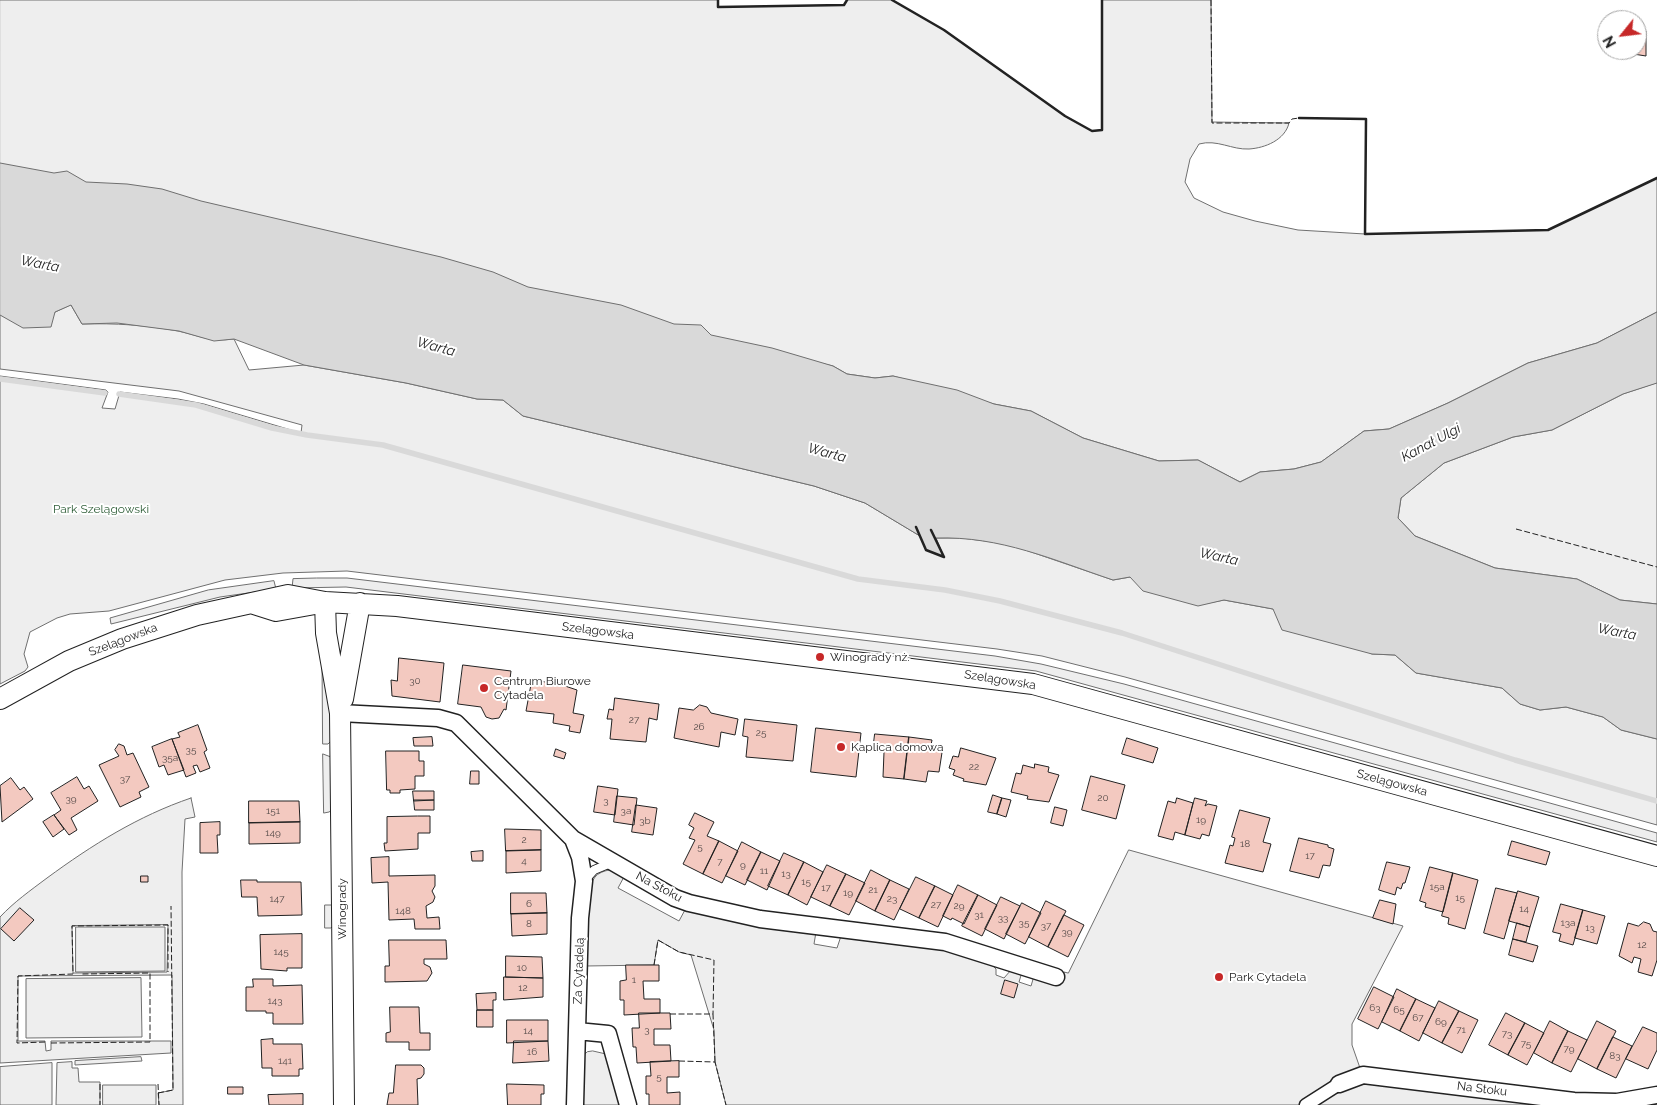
<!DOCTYPE html>
<html>
<head>
<meta charset="utf-8">
<style>
  body { margin:0 }
  #map { position:relative; width:1657px; height:1105px; overflow:hidden; background:#fff; font-family:Raleway,sans-serif }
  canvas { display:block }
  .north { position:absolute; left:1597px; top:10px; width:50px; height:50px; box-sizing:border-box; background:#fff; border:1px solid #a7a7a7; border-radius:50%; rotate:241deg; font-size:14px; font-weight:700; line-height:20px; text-align:center; color:#222 }
  .north::after { content:''; display:block; margin:auto; width:18px; height:22px; background:#c62828; clip-path:polygon(50% 0,100% 100%,50% 72%,0 100%) }
</style>
</head>
<body>
<div id="map">
<canvas width="1657" height="1105"></canvas>
<div class="north">N</div>
</div>
<script>
const ctx = document.querySelector('canvas').getContext('2d');
ctx.lineJoin = 'round';
function fill(path, color) { ctx.fillStyle = color; ctx.fill(path, 'evenodd'); }
function trace(path, color, width, dash) { ctx.strokeStyle = color; ctx.lineWidth = width; ctx.lineCap = dash ? 'butt' : 'round'; ctx.setLineDash(dash || []); ctx.stroke(path); }
function write(font, color, halo, rows, align = 'center') {
  ctx.font = font + ' Raleway,sans-serif'; ctx.lineWidth = 4; ctx.setLineDash([]); ctx.textBaseline = 'middle'; ctx.strokeStyle = halo; ctx.fillStyle = color; for (const [text, x, y, turn = 0] of rows) {
    ctx.save(); ctx.translate(x, y); ctx.rotate((+turn || 0) * Math.PI / 180); ctx.textAlign = isNaN(turn) ? turn : align; if (halo) ctx.strokeText(text, 0, 0); ctx.fillText(text, 0, 0); ctx.restore();
  }
}
const green = new Path2D(`
  M0,0H718V7L844,5L847,0H892L944,30L1065,116L1092,131L1102,130V0H1211L1212,122L1289,123C1285,140 1265,148 1249,149C1232,150 1217,139 1199,144L1190,159L1185,182L1194,198L1223,212L1255,221L1298,230L1365,234L1548,230L1657,178V312L1597,343L1528,363L1448,403L1389,429L1364,431L1321,462L1294,469L1260,472L1240,482L1198,460L1159,461L1083,438L1031,411L994,404L893,376L875,378L847,374L833,366L0,174Z
  M71,305L82,324C115,323 146,325 178,331C201,336 209,342 234,339L249,370L304,365L406,383L477,399L503,400L523,416L814,486L865,503L920,536L926,550L944,557L935,538H962L1008,544L1113,580L1130,577L1198,605L1224,600L1273,609L1372,654L1395,655L1416,673L1502,688L1520,704L1540,710L1566,707L1603,717L1621,730L1657,739V825L1125,677L1042,656L997,649L347,571L283,573L225,580L109,611L70,614L57,618L30,632L24,654L28,667L25,671L0,684V376L106,390L108,392L102,408L115,409L120,392L178,399L204,404L301,433L302,425L179,391L0,369V315L55,312Z
  M1657,383V604L1620,600L1577,579L1495,568L1415,536L1398,518L1401,498L1444,463L1513,437L1552,430L1623,394Z
  M317,578H347L995,656L1041,664L1124,684L1657,833V842L1036,671L346,587L292,588L293,579Z
  M274,581L276,589L220,597L111,624L110,618L208,590Z
  M322,648L330,681L331,741L328,744H323Z
  M323,754L331,757L332,810L329,812L324,813Z
  M191,798L195,817L185,819L182,872L183,1105H159L158,1093L173,1090L172,975L18,976V1041H45L46,1051L51,1050V1041H171V1053L0,1063V917C14,902 31,890 47,878C92,845 138,816 191,798ZM168,925L167,972L73,973L72,926Z
  M1129,850L1403,926L1352,1024V1045L1360,1068L1560,1105H726L715,1062L714,1030L691,955L679,952L658,940L654,965L585,966C586,945 583,893 595,877C598,873 604,871 609,870L625,875L618,888L679,921L686,908L816,932L814,944L837,948L841,936L927,945L992,965L996,969V975L1004,978L1011,970L1022,972L1019,982L1031,986L1034,976L1059,984L1064,972L1068,973Z
  M325,905H333V926L331,928H325Z
  M76,927H165V971L76,972Z
  M141,978L142,1037L26,1038V979Z
  M593,1051L606,1054L620,1105H583V1056L587,1052Z
  M141,1057L142,1061L75,1065V1061Z
  M72,1062V1068H78L79,1082H100V1105H56L57,1063Z
  M52,1063V1105H0V1067Z
  M103,1085H156V1105H103Z`);
const water = new Path2D(`
  M0,163L54,173L67,171L86,182L127,184L162,189L201,201L441,257L493,272L528,287L621,305L674,324L701,325L711,335L772,348L833,366L847,374L875,378L893,376L957,390L994,404L1031,411L1083,438L1159,461L1198,460L1240,482L1260,472L1294,469L1321,462L1364,431L1389,429L1448,403L1528,363L1597,343L1657,312V383L1623,394L1552,430L1513,437L1444,463L1401,498L1398,518L1415,536L1495,568L1577,579L1620,600L1657,604V739L1621,730L1603,717L1566,707L1540,710L1520,704L1502,688L1416,673L1395,655L1372,654L1282,630L1273,609L1224,600L1198,606L1143,591L1130,577L1113,580C1053,560 1001,536 936,538L944,557L926,550L920,536L865,503L814,486L523,416L503,400L477,399L406,383L304,365L234,339L214,341L179,331L117,323L82,324L71,305L55,312L51,327L23,328L0,315Z`);
const stream = new Path2D(`
  M0,379L105,393
  M119,394L196,405L272,428L307,435L383,445L858,579L945,590L1000,601L1122,633L1515,760L1657,801`);
const building = new Path2D(`
  M1637,31H1646V56L1627,53V50H1637Z
  M399,658L444,663L440,702L392,696L391,680L397,681Z
  M463,665L511,671L506,710L504,709L499,718L492,719L486,717L481,707L458,704Z
  M549,678L557,679L559,684L577,690L573,713L584,715L580,733L569,731L570,726L553,723L554,714L526,711L532,679L545,682Z
  M615,698L659,704L657,720L649,718L646,742L610,739L612,719H607L609,709L613,710Z
  M700,705L707,707L711,713L738,719L735,735L721,732L719,747L674,738L679,708L693,710Z
  M745,719L797,725L793,761L746,757L748,737L743,736Z
  M198,725L207,750L204,752L210,768L200,772L197,765L193,766L196,773L186,777L172,739L180,737L178,733Z
  M816,728L861,733L856,777L811,772Z
  M875,734L909,737L904,779L883,777L884,752L873,751Z
  M432,737L433,746H414L413,738Z
  M909,737L932,740L931,745L943,746L939,772L928,771L926,782L904,779Z
  M1127,738L1158,748L1153,763L1122,754Z
  M172,739L184,770L168,775L164,765L159,767L152,747Z
  M119,744L124,746L127,755L133,753L149,787L139,792L141,797L120,807L99,765L119,756L115,750Z
  M961,748L996,758L986,785L963,781L964,779L953,775L955,770L949,768L953,756L958,757Z
  M556,749L566,753L564,759L554,756Z
  M386,751H419V761H424V776H415V789L400,790V793H390V790H387Z
  M1035,764L1049,767L1048,772L1059,775L1049,802L1027,799L1028,796L1011,792L1016,773L1021,774L1023,765L1034,768Z
  M471,771H479V784H470Z
  M1091,776L1125,785L1116,819L1082,810Z
  M77,777L84,789L89,786L98,801L71,818L77,830L69,835L54,815L61,810L51,793Z
  M11,778L20,790L24,787L33,799L2,822L0,786Z
  M598,786L618,789L615,815L594,812Z
  M413,791H434V800L414,801Z
  M993,795L1002,798L997,814L988,812Z
  M617,796L637,798L634,825L614,822Z
  M1002,798L1011,800L1006,817L997,814Z
  M1177,798L1193,803L1185,835L1175,832L1173,840L1158,836L1168,801L1175,803Z
  M1195,798L1207,801L1205,806L1208,804L1217,806L1209,836L1202,834L1200,839L1185,835Z
  M414,800H434V810H415Z
  M249,801H299L300,822L249,823Z
  M636,805L657,808L653,835L632,832Z
  M1055,807L1067,810L1063,826L1051,823Z
  M1240,810L1270,818L1263,842L1271,844L1263,872L1225,863L1230,845L1233,846L1235,838L1232,837Z
  M695,813L714,822L707,836L719,841L703,874L683,864L695,840L689,838L694,828L689,825Z
  M54,815L64,829L53,837L43,822Z
  M418,816H430V833H418V849L385,851L384,843H387V817Z
  M220,822V835H217L218,853H200V823Z
  M300,822V843L249,844V823Z
  M505,829L541,830V850L506,851Z
  M1299,838L1328,845V847L1334,849L1330,866L1323,865L1319,878L1290,871Z
  M719,841L738,851L722,883L703,874Z
  M1512,841L1550,852L1546,865L1508,855Z
  M742,842L761,852L745,885L726,876Z
  M541,850V871L506,873V851Z
  M483,851V861H472L471,852Z
  M761,852L780,861L767,890L747,880Z
  M784,853L804,862L788,895L768,886Z
  M389,857V876L435,875V886L432,891L435,897L433,902L426,906L427,918L439,917L440,929H415L414,919L389,920L388,882L372,883L371,858Z
  M804,862L823,872L807,905L788,895Z
  M1387,862L1410,867L1405,883H1403L1401,889L1397,887L1395,895L1379,890Z
  M827,865L846,874L830,906L811,897Z
  M1430,867L1453,873L1443,912L1425,907L1426,903L1420,901Z
  M871,870L890,880L875,911L856,901Z
  M1453,873L1478,880L1465,929L1448,924L1449,918L1442,916Z
  M846,874L865,883L849,915L830,906Z
  M141,876H148V882H141Z
  M916,877L935,886L919,918L900,909Z
  M241,880H257V882H301L302,915L258,916L257,897H242Z
  M890,880L909,889L894,920L875,911Z
  M958,885L978,895L964,924L952,918L951,920L943,916Z
  M935,886L953,895L938,927L919,918Z
  M1496,888L1517,893L1504,939L1484,933Z
  M1518,891L1539,897L1530,927L1509,921Z
  M511,893H546L547,913L511,914Z
  M978,895L997,905L982,936L962,926Z
  M1001,897L1020,906L1004,939L985,929Z
  M1380,900L1396,904L1393,924L1373,918Z
  M1046,901L1066,911L1048,947L1029,937Z
  M1022,903L1041,913L1025,944L1006,934Z
  M1561,904L1583,910L1573,945L1559,941L1561,934L1553,932Z
  M20,908L34,920L14,941L1,929Z
  M1583,910L1605,916L1597,944L1575,938Z
  M547,913V934L512,936L511,914Z
  M1064,915L1084,925L1068,957L1048,947Z
  M1644,922L1650,924L1653,931L1657,932V960L1652,976L1638,972L1641,959L1634,957L1632,963L1619,956L1628,923L1638,926Z
  M1517,923L1530,927L1526,942L1513,939Z
  M302,934V968H287V971L261,969L260,935Z
  M1513,939L1538,946L1533,962L1509,955Z
  M389,940H446L447,959H424V964L430,967L432,973L427,981L385,982V966H389Z
  M506,956L542,957L543,978L506,977Z
  M626,965H659V981H643L644,999H660V1013L624,1015V1000H620V981L626,980Z
  M504,977L543,978V997L504,1000Z
  M253,979H273V986L302,985L303,1024H273V1013H266V1011H246V987H253Z
  M1005,980L1018,984L1014,998L1001,994Z
  M1374,987L1394,997L1378,1029L1358,1019Z
  M1397,989L1416,999L1400,1031L1382,1022Z
  M496,993V1000H493V1010H477L476,994Z
  M1416,999L1435,1008L1419,1041L1400,1031Z
  M1439,1001L1459,1011L1442,1043L1423,1033Z
  M390,1007H419L420,1033H430V1050H409V1042H386V1033L390,1032Z
  M477,1010H493V1027H477Z
  M1459,1011L1478,1020L1462,1053L1442,1043Z
  M639,1013H670L671,1029H654V1045H670L671,1061L637,1063L636,1047H633L632,1028H639Z
  M1506,1013L1525,1023L1508,1055L1489,1045Z
  M507,1020H548V1041L507,1043Z
  M1550,1021L1568,1031L1552,1063L1534,1053Z
  M1597,1021L1616,1031L1597,1069L1578,1059Z
  M1525,1023L1544,1033L1527,1065L1508,1055Z
  M1643,1027L1657,1033V1050L1648,1069L1626,1059Z
  M1568,1031L1587,1040L1571,1072L1552,1063Z
  M1613,1037L1632,1046L1616,1078L1597,1069Z
  M273,1039V1044H302L303,1069H299V1076H272V1068H262L261,1040Z
  M514,1041H548L549,1061L513,1063Z
  M679,1061V1077H667V1093L680,1092V1105H649V1094H646V1076H651L650,1062Z
  M396,1065H421L424,1068V1074L421,1078L417,1079L418,1105H387L389,1093H393Z
  M507,1084L544,1085V1094H541V1105H508Z
  M228,1087H243V1094H228Z
  M303,1094V1105H269L268,1095Z`);
const service = new Path2D(`
  M585,880L594,870L613,862`);
const pedestrian = new Path2D(`
  M1306,1105L1339,1084`);
const minor = new Path2D(`
  M340,713L438,718L456,723L573,839L675,898L689,903L760,919L945,942L1056,977
  M573,839L580,857L584,881L580,918L575,1105
  M577,1031L608,1034L628,1105
  M1339,1084L1363,1075L1574,1101L1617,1102L1657,1095`);
const tertiary = new Path2D(`
  M325,602L326,633L340,713L344,1105
  M254,604L276,611L315,604
  M0,699L69,661L122,639L197,615L288,595L325,602L397,606L504,619L1033,684L1657,856
  M343,699L360,603`);
const fence = new Path2D(`
  M1211,0L1212,123H1289L1292,119L1299,118
  M1516,529L1657,567
  M654,965L658,940L679,952L714,960L713,1014
  M670,1014H713L715,1062
  M45,1042L17,1043L18,976L73,974L72,926L168,925V972
  M51,1043L150,1042V973L82,974
  M679,1061L715,1062L726,1105
  M100,1084V1105
  M158,1084L159,1105
  M158,1093L173,1090L171,906`);
const wall = new Path2D(`
  M718,0V7L844,5L847,0
  M892,0L944,30L1065,116L1092,131L1102,130V0
  M1299,118L1366,119L1365,234L1548,230L1657,178
  M916,527L926,550L944,557L931,530`);
const markers = [
  [820,657,5,"#c62828"],
  [484,688,5,"#c62828"],
  [841,747,5,"#c62828"],
  [1219,977,5,"#c62828"]
];
const numberNames = [
  ["30",415,681],
  ["27",634,720],
  ["26",699,727],
  ["25",761,733],
  ["35",191,750],
  ["35a",170,758],
  ["22",974,767],
  ["37",125,779],
  ["20",1103,798],
  ["39",71,799],
  ["3",606,801],
  ["151",273,811],
  ["3a",626,811],
  ["19",1201,820],
  ["3b",645,821],
  ["149",273,833],
  ["2",524,840],
  ["18",1245,844],
  ["5",700,847],
  ["17",1310,856],
  ["4",524,861],
  ["7",720,862],
  ["9",743,865],
  ["11",764,871],
  ["13",786,874],
  ["15",806,882],
  ["15a",1437,887],
  ["17",826,888],
  ["21",873,890],
  ["19",848,893],
  ["15",1460,898],
  ["147",277,899],
  ["23",892,899],
  ["6",529,904],
  ["27",936,905],
  ["29",959,906],
  ["14",1524,909],
  ["148",403,911],
  ["31",979,915],
  ["33",1003,918],
  ["35",1024,923],
  ["13a",1568,923],
  ["8",529,924],
  ["37",1046,926],
  ["13",1590,928],
  ["39",1067,932],
  ["12",1642,945],
  ["145",281,952],
  ["10",522,968],
  ["1",634,980],
  ["12",523,988],
  ["143",275,1001],
  ["63",1375,1008],
  ["65",1399,1010],
  ["67",1418,1018],
  ["69",1441,1022],
  ["3",647,1030],
  ["71",1461,1030],
  ["14",528,1031],
  ["73",1507,1034],
  ["75",1526,1044],
  ["79",1569,1049],
  ["16",532,1052],
  ["83",1615,1056],
  ["141",285,1061],
  ["5",659,1077]
];
const parkNames = [
  ["Park Szelągowski",101,509]
];
const streetNames = [
  ["Szelągowska",598,631,7],
  ["Szelągowska",123,640,-21],
  ["Szelągowska",1000,680,9],
  ["Szelągowska",1392,783,15],
  ["Na Stoku",659,887,28],
  ["Winogrady",342,909,-90],
  ["Za Cytadelą",579,971,-88],
  ["Na Stoku",1482,1089,7]
];
const poiNames = [
  ["Winogrady nż.",830,657],
  ["Centrum Biurowe",494,681],
  ["Cytadela",494,695],
  ["Kaplica domowa",851,747],
  ["Park Cytadela",1229,977]
];
const waterNames = [
  ["Warta",40,264,11],
  ["Warta",436,347,15],
  ["Kanał Ulgi",1431,443,-28],
  ["Warta",827,453,15],
  ["Warta",1219,557,12],
  ["Warta",1617,632,11]
];
fill(green, '#eee');
trace(green, '#6f6f6f', 1);
fill(water, '#d9d9d9');
trace(water, '#6f6f6f', 1);
trace(stream, '#d9d9d9', 5.5);
fill(building, '#f3c9c0');
trace(building, '#222', 1);
trace(service, '#222', 10);
trace(pedestrian, '#222', 15);
trace(minor, '#222', 19);
trace(tertiary, '#222', 22);
trace(service, '#fff', 8);
trace(pedestrian, '#fff', 12);
trace(minor, '#fff', 16);
trace(tertiary, '#fff', 20);
trace(fence, '#222', 1, [6, 2.5]);
trace(wall, '#222', 2.5);
for (const [x, y, r, color] of markers) { const dot = new Path2D(); dot.arc(x, y, r, 0, 2 * Math.PI); ctx.fillStyle = color; ctx.fill(dot); trace(dot, '#fff', 2); }
write('10px', '#564c4a', null, numberNames);
write('12px', '#2f5e38', '#fff', parkNames);
write('12px', '#222', '#fff', streetNames);
write('12px', '#222', '#fff', poiNames, 'left');
write('italic 14px', '#222', '#fff', waterNames);
</script>
</body>
</html>
